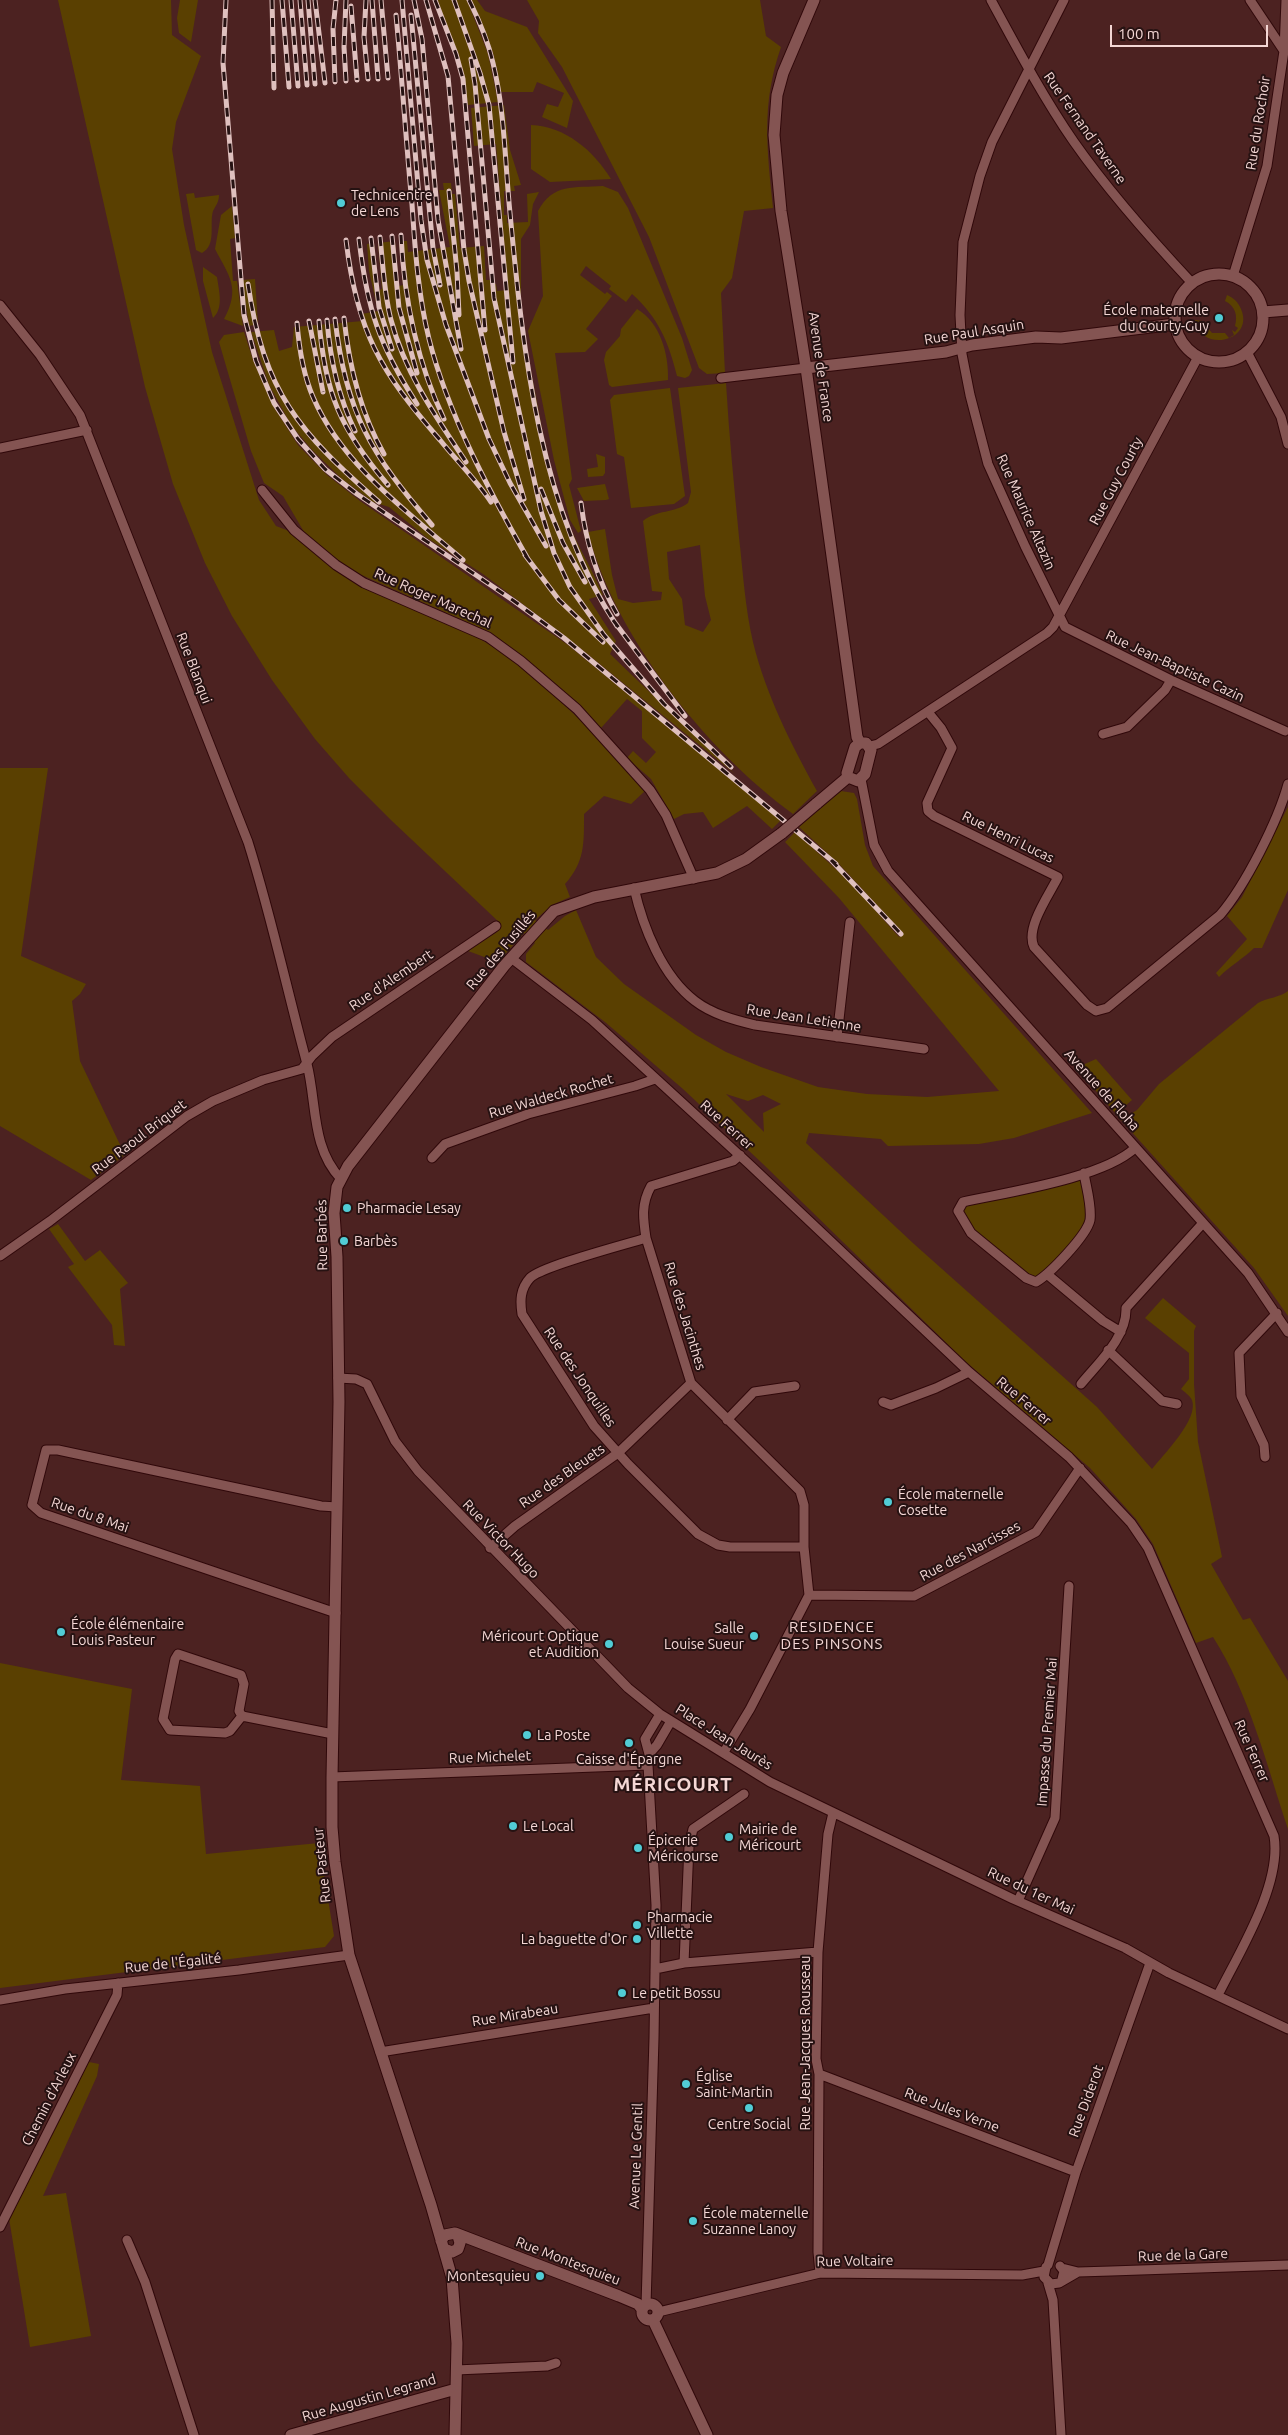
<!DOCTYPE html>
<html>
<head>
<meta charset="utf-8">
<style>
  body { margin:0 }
  #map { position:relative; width:1288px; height:2435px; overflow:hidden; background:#4c2221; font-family:Ubuntu,sans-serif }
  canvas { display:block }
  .scale { position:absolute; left:1110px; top:25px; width:158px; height:22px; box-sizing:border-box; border:2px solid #f4d7d5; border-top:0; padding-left:6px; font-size:15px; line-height:18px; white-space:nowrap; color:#f4d7d5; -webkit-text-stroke:4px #261212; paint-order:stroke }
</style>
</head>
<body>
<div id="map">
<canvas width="1288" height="2435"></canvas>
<div class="scale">100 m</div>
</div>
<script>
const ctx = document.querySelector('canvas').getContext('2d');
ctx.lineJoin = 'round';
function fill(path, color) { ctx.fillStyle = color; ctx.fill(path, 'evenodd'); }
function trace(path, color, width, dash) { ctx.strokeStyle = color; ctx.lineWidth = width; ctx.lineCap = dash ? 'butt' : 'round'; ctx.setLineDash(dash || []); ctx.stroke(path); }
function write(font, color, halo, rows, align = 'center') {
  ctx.font = font + ' Ubuntu,sans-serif'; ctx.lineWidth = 4; ctx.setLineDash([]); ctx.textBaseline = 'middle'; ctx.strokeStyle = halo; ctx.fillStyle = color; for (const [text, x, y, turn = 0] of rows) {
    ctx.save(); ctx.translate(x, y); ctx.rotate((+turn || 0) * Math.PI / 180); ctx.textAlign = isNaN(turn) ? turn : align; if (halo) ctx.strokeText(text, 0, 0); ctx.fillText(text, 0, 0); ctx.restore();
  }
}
const green = new Path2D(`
  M58,0H171L172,35L201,56L176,122L172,149L184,225L212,352L259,500L276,526L289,531L356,583L461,628L511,657L596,734L646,790L631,804L604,796L584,814C584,843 585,862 565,884L570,897L552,905L535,920L548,930L565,916L576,910L596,957L624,984L696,1035L726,1052L761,1067L818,1087L867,1094L927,1097L999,1091L839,898L785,842L795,832L849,881L899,937L903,933L839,864L799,827L841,791L854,793L857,799L865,845L873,866L1092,1113L1014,1138L979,1144L888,1146L881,1139L809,1133L806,1143L914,1244L1097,1407L1152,1469C1164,1454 1199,1419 1192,1400C1190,1396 1185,1392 1181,1389L1189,1379V1353L1145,1318L1163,1298L1196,1326L1194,1331V1384L1198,1442L1222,1557L1211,1564L1243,1620L1250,1618L1288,1681V1829C1267,1766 1249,1693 1213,1637L1196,1643L1153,1544L1136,1519L1090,1468L966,1362L763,1164L683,1089L605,1022L526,962V954L535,943L524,933L498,962L468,951L497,932L501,924L392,821L349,778L315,739L272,680L232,616L205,563L173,484L145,387ZM726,1094L748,1101L763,1095L781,1104L763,1113L764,1132Z
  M180,0H198L191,42L179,33L177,18Z
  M437,0H467L488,54L498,102L468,105L461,67Z
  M471,0H477L485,11L527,27L573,101L567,128L542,117L547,104L558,107L564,93L537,82L533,92H501L493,53Z
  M527,0H760L766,36L781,47C761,105 767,148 773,208L744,211L732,278L721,293L725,373L707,374L699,368L649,237L562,67L538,33L539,21Z
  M504,105L510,150L521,185L514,186L515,191H504V215H507V223L528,222L527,194L539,192L533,204L530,225L521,239V300L527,352C538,402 545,456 561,505C572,537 590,564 603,595L589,599L616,641L610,654L735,774L569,639L483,574L427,538L389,507L373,502L342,479L313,451L291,425L269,385L251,332L274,330L279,351L292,347L294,327L363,321L362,314L378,311L369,271L367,244L374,243L379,290L382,289L378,243L395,241L399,286L403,285L399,241H407L408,252L450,247L439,190H444L443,183H451L452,194H455L460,248L484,246L486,280H490V285L496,284L497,291L508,290L496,144L474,146L471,108Z
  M531,125C565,126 594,151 611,179L550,182L531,169Z
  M603,186L618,192L628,208L682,338L692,370L689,376L685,378L677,376C669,343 658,317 632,294L626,302L609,289L611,286L586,266L580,275L605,294L607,292L612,296L586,329L598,339L585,352L555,353L572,479L569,485L581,531L578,533L570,520L554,460L528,331L543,296L538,211C553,183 574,188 603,186Z
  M194,193L195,198L219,195C219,202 216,205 213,211C209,224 217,245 202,253L196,250L186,194Z
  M232,206L235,238L230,239L233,281H237L243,326L224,319C241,288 229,276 215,249L221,215Z
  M203,267L217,277C219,291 224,308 213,318L203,281Z
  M255,279L258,324L249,326L242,280Z
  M1227,295C1234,298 1238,302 1241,309C1255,341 1201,354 1195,320L1202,321L1212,333H1225L1229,338L1234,335L1232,330L1235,332L1238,328L1235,326C1238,315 1235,306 1225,301Z
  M637,309C660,322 669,354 668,380L612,387L609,385L604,360L606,352L620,336L621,329Z
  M244,332L253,360L275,409L298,445L327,475L360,501L568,645L781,820L772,829L747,806L713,828L703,812L684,814L674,819L651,779L627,758L633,751L646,763L656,752L642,738V711L627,699L601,728L580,705L490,632L357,573L332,558L307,537L283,496L264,483L251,451L219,342L224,335Z
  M726,383C729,434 734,486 739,537C743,572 745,608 753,642C766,695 791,744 817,791L793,814C706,750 615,637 588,532L605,529L612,575L618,599L633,603L661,600L662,592L652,591L643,521C656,510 675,513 688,503L691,492L678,388ZM700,545L705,596L711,620L703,632L685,625L682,599L669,579L667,552Z
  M670,388L685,496L674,504L631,508L624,457L617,454L610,400L614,395Z
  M596,454L605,457V473L603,476L588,477L587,469L598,467Z
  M605,484L609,499L606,500L584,501L577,488Z
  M0,768H48L21,956L86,984L80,994L72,1001L80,1061L125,1155L91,1180L0,1126Z
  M1288,807V890L1262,948H1254C1243,959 1231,965 1219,977L1216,973L1247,939L1227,916L1242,897Z
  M1288,991V1316L1254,1268L1121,1120L1137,1110L1159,1084L1258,1003C1267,998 1281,997 1288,991Z
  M1096,1059L1132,1100L1116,1114L1076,1068Z
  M1084,1173L1090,1211L1087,1229L1036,1282L962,1221L963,1202Z
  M58,1224L85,1261L100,1250L128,1283L120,1289L125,1346L114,1345L112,1325L68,1267L74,1264L49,1229Z
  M0,1663L132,1689L121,1780L200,1786L206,1854L319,1843L334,1936L325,1947L0,1988Z
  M84,2061L99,2064L97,2076L43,2196L66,2193L91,2336L30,2347L8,2212Z`);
const minor = new Path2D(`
  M991,0C1017,48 1043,97 1074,142C1109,192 1150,238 1192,283
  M1064,0L992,142L980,176L963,242L960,315L962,354L970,395L988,464L1025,546L1065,627L1171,680L1285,731
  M1250,0L1284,51
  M1233,276L1267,166L1284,51L1286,0
  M0,305L40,355L80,415L248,842C271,915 287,990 307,1064C317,1103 311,1148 341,1179
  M1247,352L1281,417L1288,444
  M721,378L806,368
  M0,448L87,430
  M262,490L294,530L336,565L364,583L488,637L521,661L577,709L650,790L666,815L694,879
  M928,712L941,728L952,748L927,803L928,811L934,816L1058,877C1049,895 1025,928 1034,947L1087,1005L1096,1011L1107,1008L1220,915C1245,886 1278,821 1288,784
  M1103,734L1127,727L1165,690L1171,680
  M870,746L878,744L1047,633L1053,627L1198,357
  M861,779L874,845L888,871L1248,1273L1288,1332
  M634,888C643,927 662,976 695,1001C712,1014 734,1020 755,1025L924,1049
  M511,958L592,1020L749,1164L969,1372L1069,1457L1131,1523L1148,1548L1274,1836C1282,1884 1240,1951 1218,1995
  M837,1037L850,922
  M740,1155L733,1161L651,1186C641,1204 643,1218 646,1238L691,1383L800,1491L804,1505V1547L809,1595
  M432,1158L445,1144L528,1114L635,1086L655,1079
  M1084,1173C1086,1187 1092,1205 1090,1220C1087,1235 1050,1274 1036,1282L1026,1278L971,1233L958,1211L963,1202C1008,1192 1103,1178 1135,1148
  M646,1238C624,1245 542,1266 530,1278C520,1289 520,1301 522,1314L594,1426L628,1464L698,1534L718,1545L730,1547H804
  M0,1256L50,1221L187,1116L213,1101L263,1080L302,1069L312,1056L332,1037L496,926
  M1048,1275L1103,1321L1121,1332
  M1108,1350L1162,1401L1177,1404
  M338,1378L356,1379L367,1384L395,1441L418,1471L628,1688L660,1714L770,1782L1013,1899L1125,1948L1169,1973L1288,2029
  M1081,1384C1099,1362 1127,1337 1126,1308L1203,1223
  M883,1402L891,1405L936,1388L969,1372
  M727,1420L754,1392L795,1386
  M1265,1457L1264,1445L1241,1396L1239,1353L1277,1313
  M490,1548L515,1526L618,1453L691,1383
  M336,1613L41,1513L32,1505L46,1450H58L321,1506L337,1507
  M242,1716L239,1711L244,1684L241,1675L178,1654L175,1659L163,1719L170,1730L225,1733L230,1731L242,1716L333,1734
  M724,1752L750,1709L809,1595L914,1596L1036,1532L1080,1468
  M649,1754L657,1745L671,1721
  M332,1777L648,1765
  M1018,1901L1055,1818L1069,1586
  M684,1963L689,1846L693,1829L744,1794
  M655,1969L684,1963L818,1952
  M0,2000L65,1989L239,1970L349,1955
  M380,2052L654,2008
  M819,2074L1076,2172
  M0,2227L117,1995L118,1983
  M127,2240L145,2282L194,2435
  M1048,2265L1076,2172L1150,1963
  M1060,2266L1064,2271L1062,2279
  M1046,2267L1044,2277L1051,2284L1059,2283L1078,2272
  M1062,2268L1078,2272L1111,2271L1288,2265
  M820,2273L818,2252L819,2074L816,2059L818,1952L828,1834L833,1813
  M1048,2283L1053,2300L1061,2435
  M646,2305L654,2038L656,1905L648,1765L649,1754L645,1739L660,1714
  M658,2312L820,2273L1022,2275L1044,2271
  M456,2370L547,2366L556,2363`);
const tertiary = new Path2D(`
  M814,0L783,73L777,95L774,135L781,211L806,368L857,737L860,743
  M1175 318a44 44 0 1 1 88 0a44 44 0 1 1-88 0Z
  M1263,312L1288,310
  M806,368L946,352L972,345L1036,337L1061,338L1175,324
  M848,777L858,781L865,774L871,750L866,743H860
  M848,777L847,773L855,747L860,743
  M816,804L848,777
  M441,2241L445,2235L455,2233L619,2296L638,2304L642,2309
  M444,2249L452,2252L458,2249L460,2243L458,2236
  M642 2312a8 8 0 1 1 16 0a8 8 0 1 1-16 0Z
  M653,2320L707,2435
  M291,2435L456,2389
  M455,2435L457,2343L452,2278L431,2205L349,1955L335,1862L332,1827V1777L339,1402L337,1257L334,1213L337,1187L348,1166L504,966L554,911L594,897L717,873L746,859L782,833`);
const rail = new Path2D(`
  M226,0L223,63L244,315L256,361L274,403L298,439L325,469L357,494L514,601L564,638L836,864
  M272,0L274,88
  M282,0L289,87
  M291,0L298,86
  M300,0L307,85
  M308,0L315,84
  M315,0L325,83
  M346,0L344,47L346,81
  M366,0L364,37L368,79
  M372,0L378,79
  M381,0L388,78
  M402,0L421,220L427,260L446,325L489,439L510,483L546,546
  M414,0L422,39L438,220L461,349
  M426,0L448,76L464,250L469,281L504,432L524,499
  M435,0L456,54L463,79L485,330
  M454,0L480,73L489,105L513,362
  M469,0C479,20 488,41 493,63C505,112 505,164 510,213C523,351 539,509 617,626
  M351,6L357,80
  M396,15C402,78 406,141 412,204C415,249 418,294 429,339C448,414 489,491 528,559
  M411,15L433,248L440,285
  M471,59L475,84L494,298L541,511L554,553L570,587L604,635L664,704L731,767
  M335,82L333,29L336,0
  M449,191L457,272L459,315
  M401,235C404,298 417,362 444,419
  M392,236L399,308L417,373
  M380,237C383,265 384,293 391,320C405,373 436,417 466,462
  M371,238L379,307L392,349
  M359,239C367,309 379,345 417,404
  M346,240C357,332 380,371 440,440C457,461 476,480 491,502
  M248,284C264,393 299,432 379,502
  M344,318C349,366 360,412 384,454
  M335,319C346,414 371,454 432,525
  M327,320C330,358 338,396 355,431
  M309,321L323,392
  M319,321C325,393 340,429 388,485
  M297,323C299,347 303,374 313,397C342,465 408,512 463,560
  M541,489L563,543L585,582
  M581,503C586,543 597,579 617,614
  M525,555L559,600L603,642
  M613,620L685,716
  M831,860L901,934`);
const tertiaryBridge = new Path2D(`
  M782,833L816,804`);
const markers = [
  [341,203,5,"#51ccd5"],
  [1219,318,5,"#51ccd5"],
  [347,1208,5,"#51ccd5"],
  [344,1241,5,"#51ccd5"],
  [888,1502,5,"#51ccd5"],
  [61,1632,5,"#51ccd5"],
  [754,1636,5,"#51ccd5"],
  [609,1644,5,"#51ccd5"],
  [527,1735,5,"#51ccd5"],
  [629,1743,5,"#51ccd5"],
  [513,1826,5,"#51ccd5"],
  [729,1837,5,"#51ccd5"],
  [638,1848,5,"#51ccd5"],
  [637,1925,5,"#51ccd5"],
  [637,1939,5,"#51ccd5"],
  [622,1993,5,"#51ccd5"],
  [686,2084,5,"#51ccd5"],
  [749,2108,5,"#51ccd5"],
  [693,2221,5,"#51ccd5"],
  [540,2276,5,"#51ccd5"]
];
const streetNames = [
  ["Rue du Rochoir",1258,123,-81],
  ["Rue Fernand Taverne",1085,128,55],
  ["Rue Paul Asquin",974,332,-9],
  ["Avenue de France",821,367,82],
  ["Rue Guy Courty",1116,481,-62],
  ["Rue Maurice Altazin",1026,512,66],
  ["Rue Roger Marechal",433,598,24],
  ["Rue Jean-Baptiste Cazin",1175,666,25],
  ["Rue Blanqui",194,668,69],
  ["Rue Henri Lucas",1008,837,26],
  ["Rue des Fusillés",501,950,-50],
  ["Rue d'Alembert",391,980,-34],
  ["Rue Jean Letienne",804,1018,9],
  ["Avenue de Floha",1102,1090,48],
  ["Rue Waldeck Rochet",551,1096,-16],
  ["Rue Ferrer",727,1125,42],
  ["Rue Raoul Briquet",139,1137,-37],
  ["Rue Barbés",322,1235,-91],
  ["Rue des Jacinthes",685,1316,73],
  ["Rue des Jonquilles",580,1377,56],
  ["Rue Ferrer",1024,1401,40],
  ["Rue des Bleuets",562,1476,-35],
  ["Rue du 8 Mai",90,1515,19],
  ["Rue Victor Hugo",501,1539,46],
  ["Rue des Narcisses",970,1551,-28],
  ["Impasse du Premier Mai",1047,1732,-86],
  ["Place Jean Jaurès",724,1737,32],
  ["Rue Ferrer",1252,1751,66],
  ["Rue Michelet",490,1757,-2],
  ["Rue Pasteur",322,1865,-96],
  ["Rue du 1er Mai",1031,1891,25],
  ["Rue de l'Égalité",173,1963,-6],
  ["Rue Mirabeau",515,2015,-9],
  ["Rue Jean-Jacques Rousseau",805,2043,-90],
  ["Chemin d'Arleux",49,2099,-63],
  ["Rue Diderot",1086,2101,-70],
  ["Rue Jules Verne",952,2110,21],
  ["Avenue Le Gentil",636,2156,-88],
  ["Rue de la Gare",1183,2255,-2],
  ["Rue Montesquieu",568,2261,21],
  ["Rue Voltaire",855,2261,-1],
  ["Rue Augustin Legrand",369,2398,-16]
];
const poiNames = [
  ["Technicentre",351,195],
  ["de Lens",351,211],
  ["École maternelle",1209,310,"right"],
  ["du Courty-Guy",1209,326,"right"],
  ["Pharmacie Lesay",357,1208],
  ["Barbès",354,1241],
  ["École maternelle",898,1494],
  ["Cosette",898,1510],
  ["École élémentaire",71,1624],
  ["Louis Pasteur",71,1640],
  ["Salle",744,1628,"right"],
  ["Louise Sueur",744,1644,"right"],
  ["Méricourt Optique",599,1636,"right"],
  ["et Audition",599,1652,"right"],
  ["La Poste",537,1735],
  ["Caisse d'Épargne",629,1759,"center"],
  ["Le Local",523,1826],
  ["Mairie de",739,1829],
  ["Méricourt",739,1845],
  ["Épicerie",648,1840],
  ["Méricourse",648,1856],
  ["Pharmacie",647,1917],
  ["Villette",647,1933],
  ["La baguette d'Or",627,1939,"right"],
  ["Le petit Bossu",632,1993],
  ["Église",696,2076],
  ["Saint-Martin",696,2092],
  ["Centre Social",749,2124,"center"],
  ["École maternelle",703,2213],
  ["Suzanne Lanoy",703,2229],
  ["Montesquieu",530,2276,"right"]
];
const neighbourhoodNames = [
  ["RESIDENCE",832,1627],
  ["DES PINSONS",832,1644]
];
const districtNames = [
  ["MÉRICOURT",673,1785]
];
fill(green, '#5a4001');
trace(minor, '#30080a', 11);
trace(tertiary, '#30080a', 13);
trace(minor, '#845452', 9);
trace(tertiary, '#845452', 11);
trace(rail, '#dfc0be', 5);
trace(rail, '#261212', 3, [9]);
trace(tertiaryBridge, '#30080a', 13, []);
trace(tertiaryBridge, '#845452', 11);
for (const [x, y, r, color] of markers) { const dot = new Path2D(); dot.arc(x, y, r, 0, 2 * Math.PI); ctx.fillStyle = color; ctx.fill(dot); trace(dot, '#261212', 2); }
write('14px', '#f4d7d5', '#261212', streetNames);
write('14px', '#f4d7d5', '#261212', poiNames, 'left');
ctx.letterSpacing = '1px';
write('15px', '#f4d7d5', '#261212', neighbourhoodNames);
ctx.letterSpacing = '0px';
ctx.letterSpacing = '1px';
write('bold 19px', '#f4d7d5', '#261212', districtNames);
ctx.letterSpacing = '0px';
</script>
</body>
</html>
